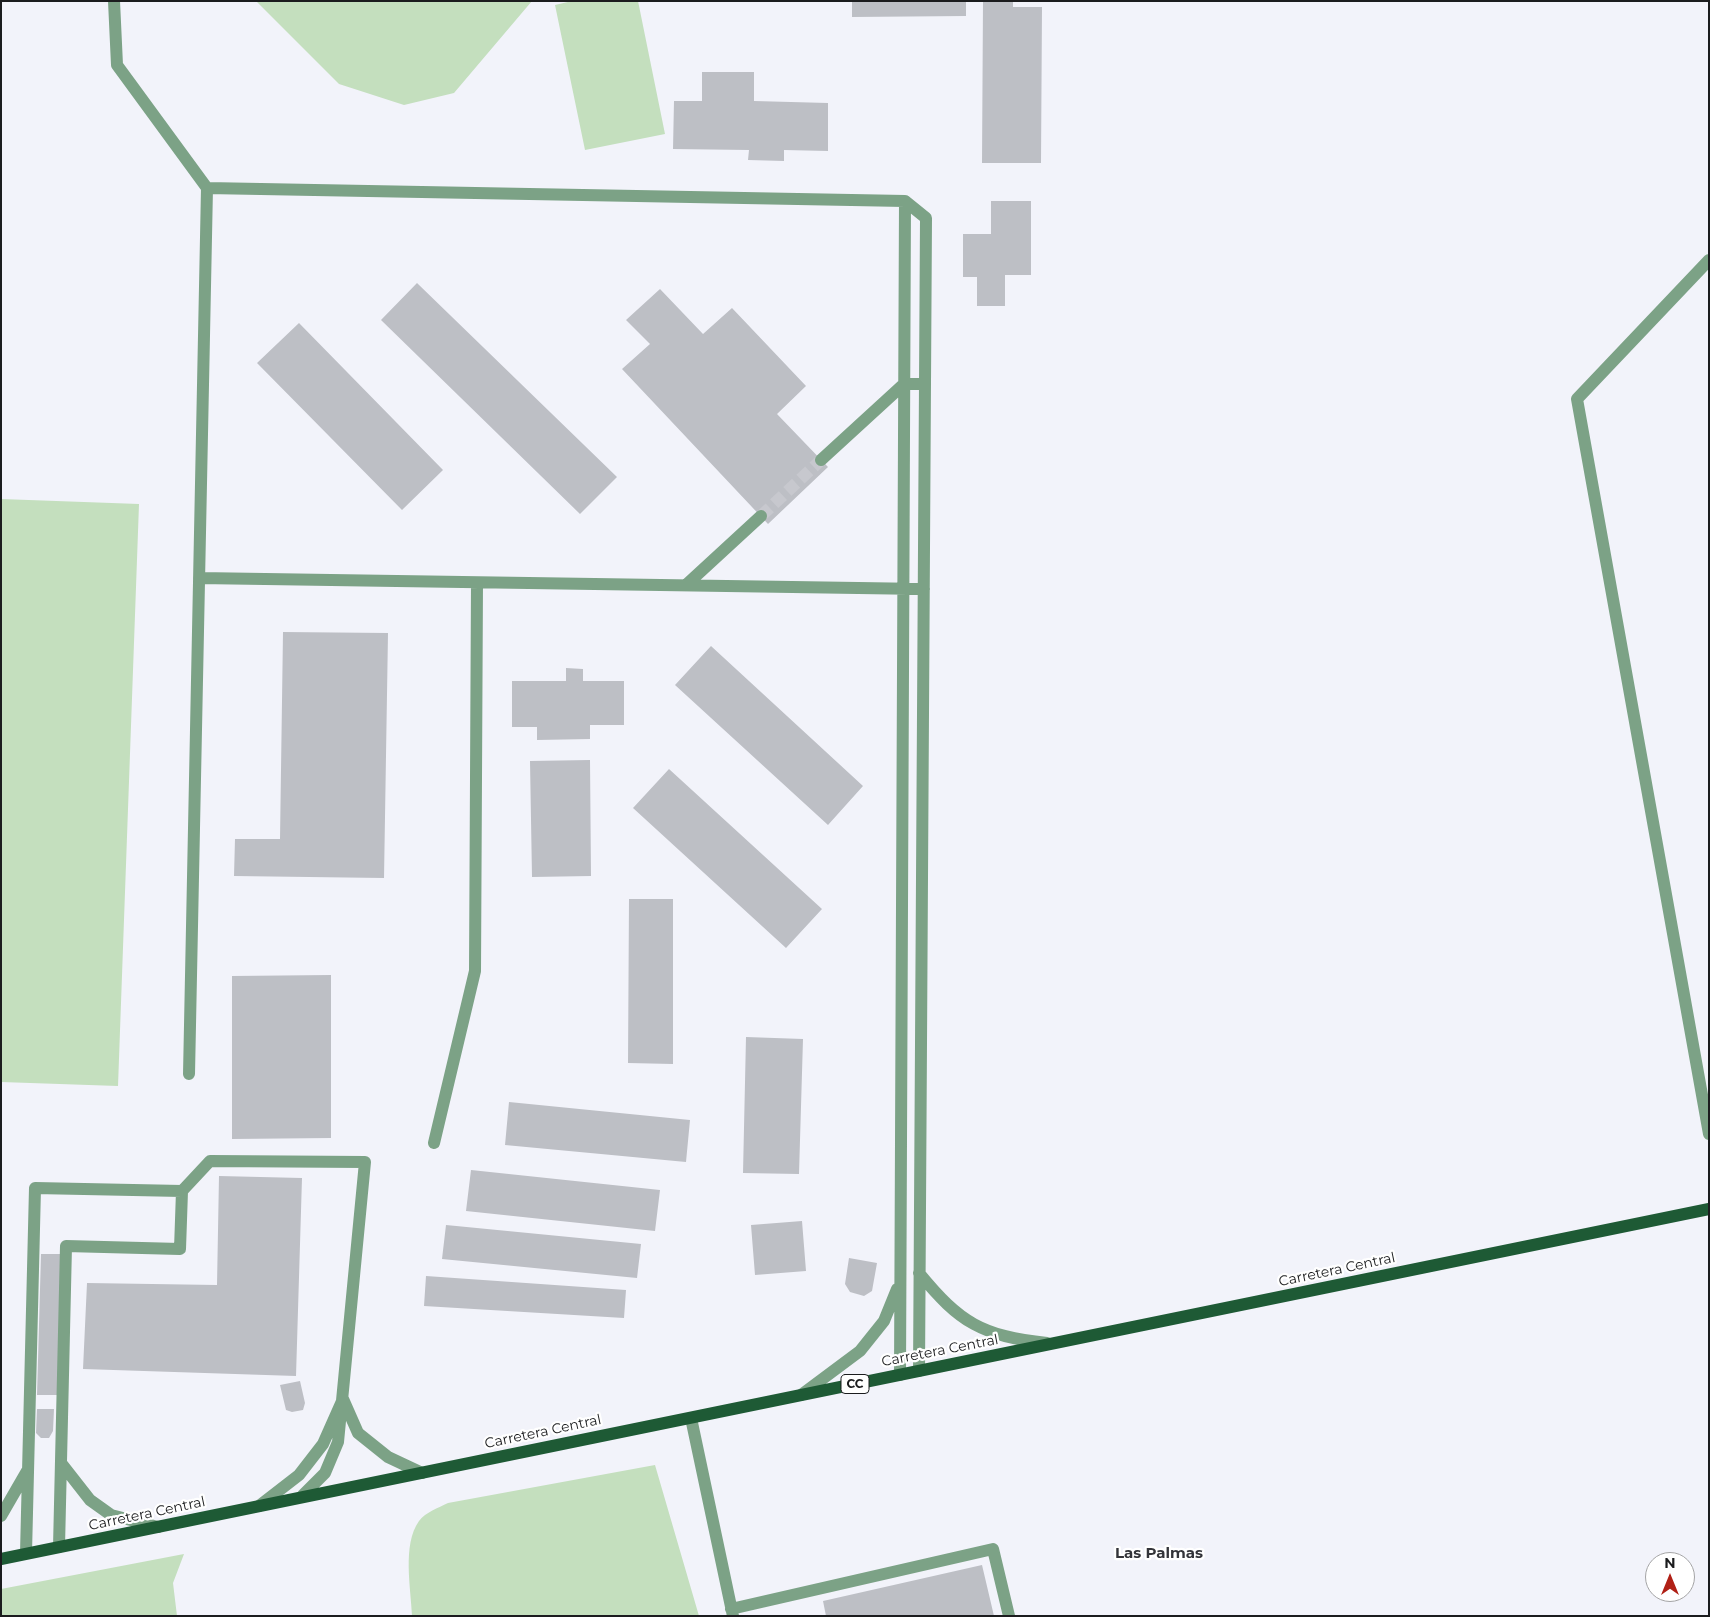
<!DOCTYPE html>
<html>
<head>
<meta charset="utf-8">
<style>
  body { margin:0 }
  #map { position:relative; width:1710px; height:1617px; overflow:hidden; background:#f2f3fa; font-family:Montserrat,sans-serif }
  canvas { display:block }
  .frame { position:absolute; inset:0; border:2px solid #1b1c1e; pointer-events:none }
  .north { position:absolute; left:1645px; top:1552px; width:50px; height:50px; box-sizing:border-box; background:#fff; border:1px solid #a4a4a5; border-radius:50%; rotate:0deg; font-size:14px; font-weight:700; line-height:20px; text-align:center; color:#1b1c1e }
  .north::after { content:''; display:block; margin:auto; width:18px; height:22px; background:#b02016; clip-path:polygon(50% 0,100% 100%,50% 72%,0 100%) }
</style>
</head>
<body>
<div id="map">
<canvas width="1710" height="1617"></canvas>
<div class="frame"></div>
<div class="north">N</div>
</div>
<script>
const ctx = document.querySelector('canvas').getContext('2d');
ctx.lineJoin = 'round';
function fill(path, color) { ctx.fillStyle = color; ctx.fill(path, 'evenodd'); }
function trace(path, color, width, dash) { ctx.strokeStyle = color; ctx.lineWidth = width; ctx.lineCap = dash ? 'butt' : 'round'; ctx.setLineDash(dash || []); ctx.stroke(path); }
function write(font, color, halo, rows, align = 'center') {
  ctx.font = font + ' Montserrat,sans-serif'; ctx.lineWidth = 4.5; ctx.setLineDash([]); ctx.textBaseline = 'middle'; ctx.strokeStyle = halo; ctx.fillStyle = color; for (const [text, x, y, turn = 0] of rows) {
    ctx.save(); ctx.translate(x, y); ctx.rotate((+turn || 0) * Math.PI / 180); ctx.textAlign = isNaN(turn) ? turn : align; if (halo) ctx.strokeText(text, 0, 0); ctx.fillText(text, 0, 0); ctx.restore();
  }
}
const green = new Path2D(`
  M256,1H532L454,93L404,105L339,84Z
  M572,1H638L665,134L585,150L555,5Z
  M1,499L139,504L118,1086L1,1082Z
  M655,1465L699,1616H412C411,1588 402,1545 419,1521C426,1512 438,1508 448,1503Z
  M184,1554L173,1583L177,1616H1V1589Z`);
const building = new Path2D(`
  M852,1H966V16L852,17Z
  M983,1H1013V7H1042L1041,163H982Z
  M702,72H754V101L828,103V151L784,150V161L748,160L749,150L673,149L674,101H702Z
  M991,201H1031V275H1005V306H977V277H963V234H991Z
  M417,283L617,477L580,514L381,320Z
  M660,289L703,334L732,308L806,386L777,414L828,467L768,524L622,369L650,344L626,320Z
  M299,323L443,470L402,510L257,363Z
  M283,632L388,633L384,878L234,876L235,839H280Z
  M711,646L863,786L828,825L675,685Z
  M566,668L583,669V681H624V725H590V739L537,740V727H512V681H566Z
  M590,760L591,876L532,877L530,761Z
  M669,769L822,909L786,948L633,808Z
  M629,899H673V1064L628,1063Z
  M331,975V1138L232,1139V976Z
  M746,1037L803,1039L799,1174L743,1173Z
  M509,1102L690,1120L686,1162L505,1145Z
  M471,1170L660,1190L655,1231L466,1211Z
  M219,1176L302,1178L296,1376L83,1369L87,1283L217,1285Z
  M802,1221L806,1271L755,1275L751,1225Z
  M446,1225L641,1244L637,1278L442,1259Z
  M41,1254H63L59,1395H37Z
  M849,1258L877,1263L872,1291L864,1296L850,1292L845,1284Z
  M426,1276L626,1290L624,1318L424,1306Z
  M300,1381L305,1403L303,1410L292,1412L286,1410L280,1385Z
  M37,1409H54L53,1431L49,1438H41L36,1433Z
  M982,1565L994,1616H826L823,1601Z`);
const minorTunnel = new Path2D(`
  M761,516L821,460`);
const minor = new Path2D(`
  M114,1L117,65L207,188
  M1709,260L1577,399L1709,1134
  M821,460L904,384H925
  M199,578L924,589
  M686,585L761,516
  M189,1074L207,188L905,201
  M434,1143L475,971L477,583
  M182,1191L210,1161L365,1162L338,1442L325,1473L303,1495
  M919,1273C960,1323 982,1336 1047,1343
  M900,1375L905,201L926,218L919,1371
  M801,1395L860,1351L884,1321L897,1289
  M691,1418L733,1616
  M61,1463L90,1500L111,1515L158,1527
  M259,1506L299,1475L323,1444L343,1399L358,1433L388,1457L422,1473
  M1,1516L27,1471
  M26,1553L35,1188L182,1191L180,1249L66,1246L59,1547
  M731,1609L993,1549L1009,1616`);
const major = new Path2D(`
  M1,1559L1709,1209`);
const shields = [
  [855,1384,28]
];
const shieldNames = [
  ["CC",855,1384]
];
const streetNames = [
  ["Carretera Central",1337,1270,-12],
  ["Carretera Central",940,1351,-11],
  ["Carretera Central",543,1432,-12],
  ["Carretera Central",147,1514,-12]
];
const neighbourhoodNames = [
  ["Las Palmas",1159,1554]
];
fill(green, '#c4dfbe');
fill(building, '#bdbfc5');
trace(minorTunnel, '#c7c8ce', 12, [12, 6]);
trace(minor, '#7ca286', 12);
trace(major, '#1e5a35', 12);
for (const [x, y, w] of shields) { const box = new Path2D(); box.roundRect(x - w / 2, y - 9.5, w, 19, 4); ctx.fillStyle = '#fff'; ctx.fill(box); trace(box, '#1b1c1e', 1); }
write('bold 12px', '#1b1c1e', null, shieldNames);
write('14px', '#1b1c1e', '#fff', streetNames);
write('bold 15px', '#333439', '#fff', neighbourhoodNames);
</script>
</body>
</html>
